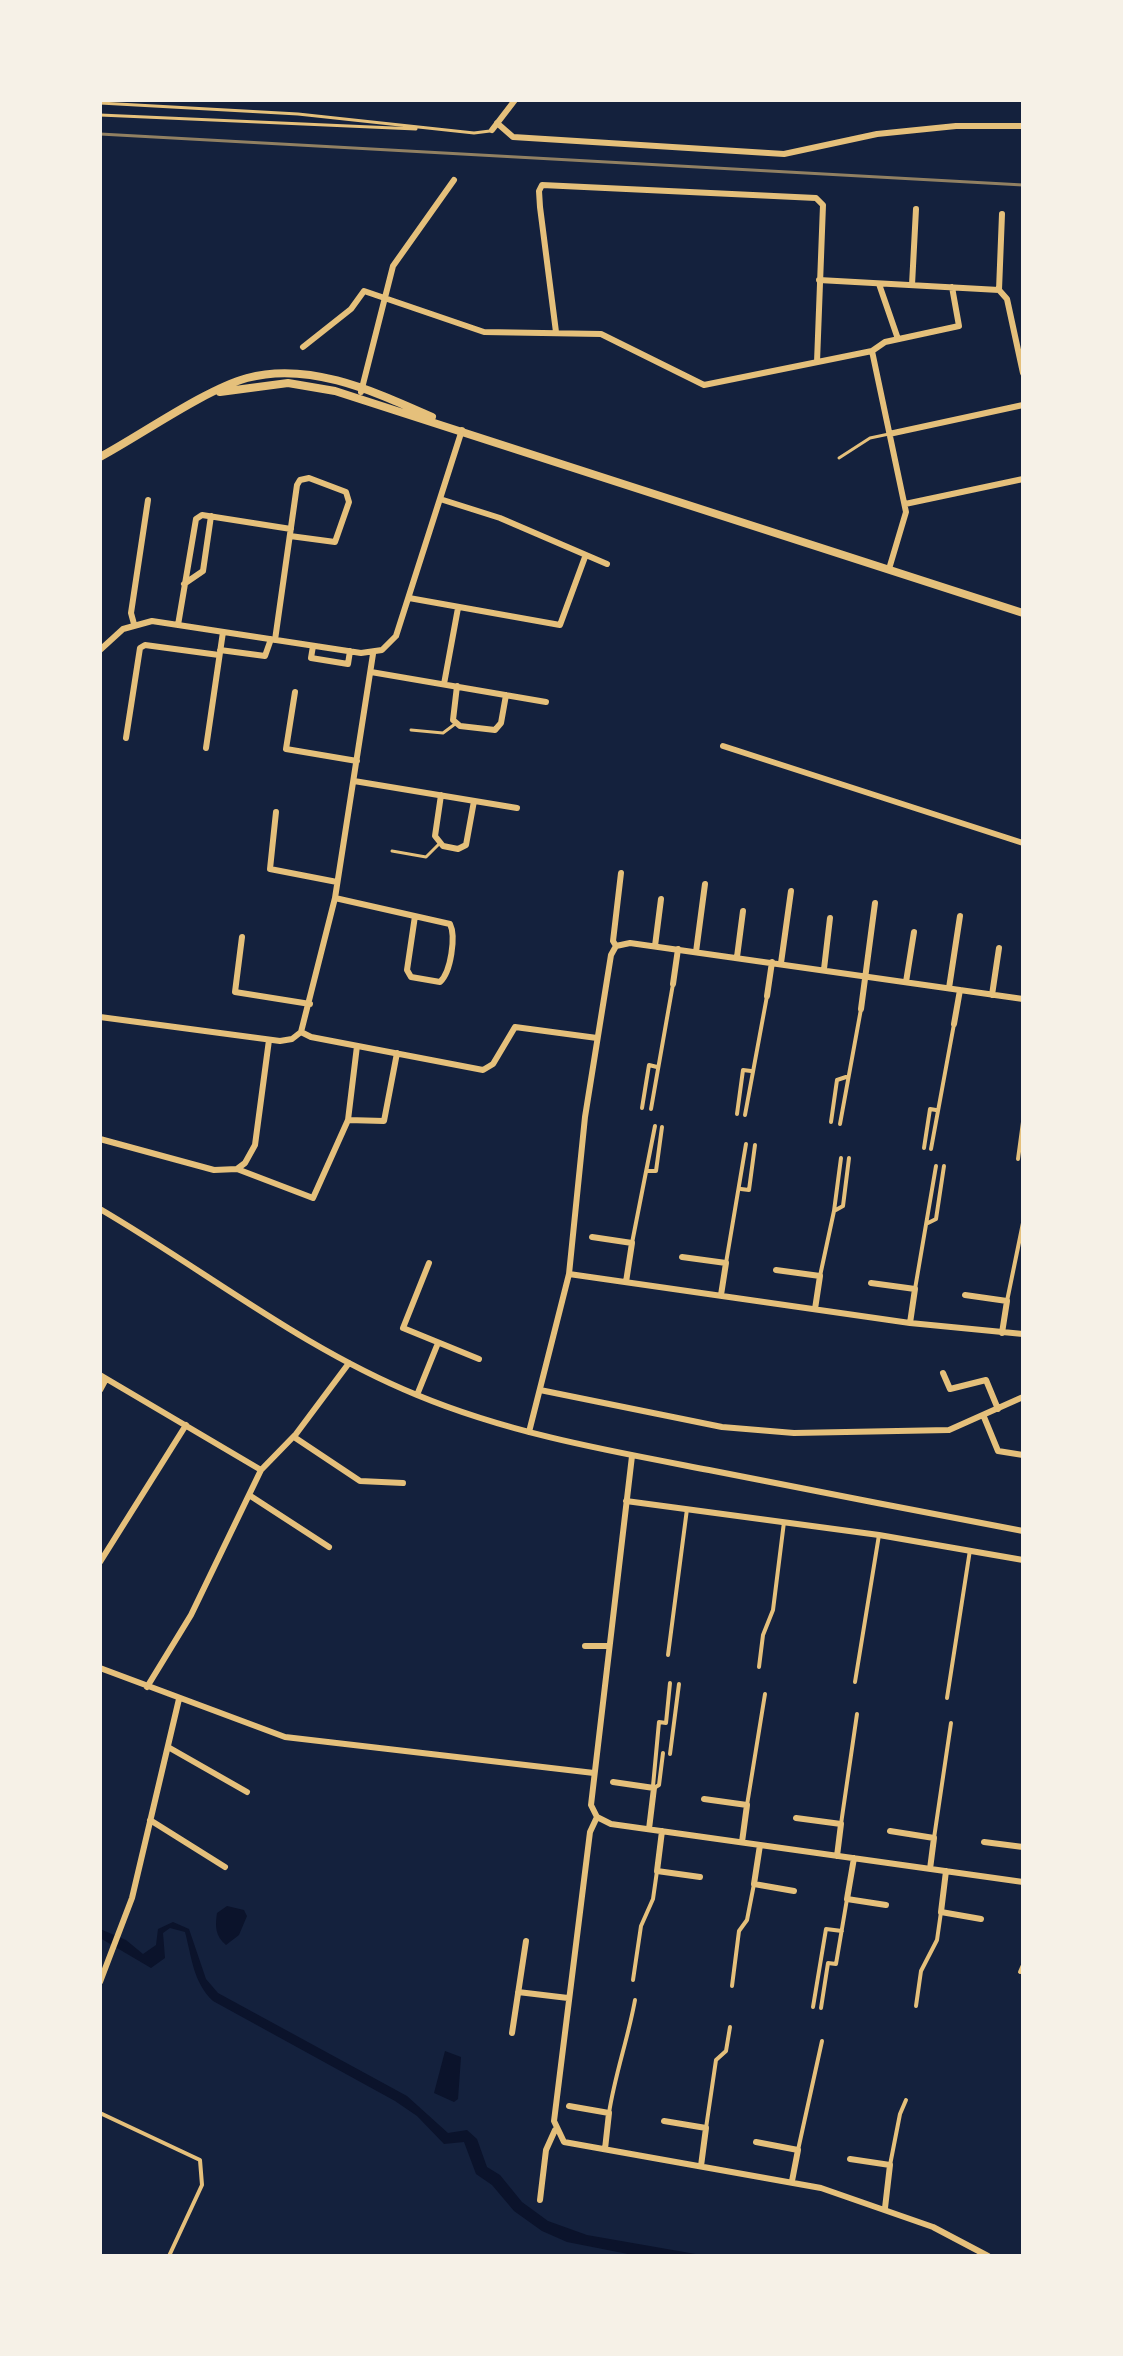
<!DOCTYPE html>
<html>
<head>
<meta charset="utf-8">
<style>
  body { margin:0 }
  #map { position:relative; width:1123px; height:2356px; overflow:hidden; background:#14213d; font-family:"Noto Serif",serif }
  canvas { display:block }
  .frame { position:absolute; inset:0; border:102px solid #f6f1e7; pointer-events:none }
</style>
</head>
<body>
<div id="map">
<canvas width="1123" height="2356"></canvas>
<div class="frame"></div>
</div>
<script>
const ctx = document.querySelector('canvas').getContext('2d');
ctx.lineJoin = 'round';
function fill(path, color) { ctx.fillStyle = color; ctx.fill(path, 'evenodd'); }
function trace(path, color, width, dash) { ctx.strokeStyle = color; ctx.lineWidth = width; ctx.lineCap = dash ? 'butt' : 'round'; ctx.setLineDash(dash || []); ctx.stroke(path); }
const water = new Path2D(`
  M227,1906L244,1910L247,1916L239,1935L226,1945C215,1936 215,1926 217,1913Z
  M173,1922L189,1929L206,1979L218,1993L407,2096L448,2133L467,2130L477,2139L487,2167L500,2175L522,2202L548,2221L587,2235L707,2256H638L567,2242L542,2231L514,2211L492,2185L476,2174L464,2142L444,2144L417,2116L395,2101L213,2001C193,1982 192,1958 185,1932L170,1928L163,1933L165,1958L151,1968L100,1938V1929L126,1940L143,1954L156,1945L158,1929Z
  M445,2051L461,2057L458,2099L454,2102L434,2093Z`);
const service = new Path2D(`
  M100,103L298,114L474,133L490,131
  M100,115L416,129
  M839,458L870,438L889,434
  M411,730L443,733L455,724
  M392,851L426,857L439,844`);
const pedestrian = new Path2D(`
  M642,1108L649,1065L657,1067
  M651,1109L673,984
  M737,1114L743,1070L751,1071
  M745,1115L767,996
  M831,1122L837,1080L846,1077
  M840,1124L861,1009
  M924,1148L930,1109L936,1110
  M931,1149L954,1024
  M1018,1159L1023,1122
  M647,1171H656L662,1127
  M741,1189L749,1190L755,1145
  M834,1211L843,1206L849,1158
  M928,1223L936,1219L944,1166
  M632,1243L655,1126
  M726,1263L746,1144
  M820,1276L834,1211L841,1158
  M915,1289L936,1166
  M1007,1301L1023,1223
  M668,1655L687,1509
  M759,1667L763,1635L773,1610L784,1522
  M855,1682L879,1535
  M947,1698L970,1550
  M670,1754L679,1684
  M653,1786L659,1722L666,1723L670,1683
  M654,1788L659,1785L663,1753
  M747,1805L765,1694
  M841,1824L857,1714
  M934,1838L951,1723
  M1020,1972L1023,1965
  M633,1980L641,1926L653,1899L657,1871
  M732,1986L739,1931L747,1920L754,1884
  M916,2006L921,1971L937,1940L941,1912
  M813,2007L826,1929L842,1931
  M821,2008L828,1963L836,1964L847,1899
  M100,2113L200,2160L202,2185L169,2256
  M609,2113C615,2074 628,2039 635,2000
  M706,2128L716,2060L726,2051L730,2027
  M798,2150L822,2041
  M890,2165L900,2114L906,2100`);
const minor = new Path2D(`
  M497,123L513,137L784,154L877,134L956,126H1023
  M492,130L515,100
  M1002,214L999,290L1007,299L1023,373
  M819,280L999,290
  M879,284L898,339
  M912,285L916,209
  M556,332L540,207L539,191L542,185L816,198L823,205L817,362
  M303,347L351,309L364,291L484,332L601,334L704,385L872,351L885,342L959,326L952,287
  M872,351L906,512L889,569
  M361,392L393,266L454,180
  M889,434L1023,405
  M440,499L500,518L607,564
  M905,504L1023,479
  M184,584L203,571L211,516
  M409,598L560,625L585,557
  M134,624L131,613L148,500
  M178,625L196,519L202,515L291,529
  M275,640L297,485L300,480L309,478L346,492L349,502L335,542L290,536
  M313,646L311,658L348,664L350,651
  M100,650L123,629L152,621L361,653L382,650L396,636L462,430
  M220,650L265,656L271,639
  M371,672L546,702
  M444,684L458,608
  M457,686L453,720L460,726L495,730L501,723L506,695
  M295,692L286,749L357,761
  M126,738L140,648L145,645L219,655
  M723,746L1023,843
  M206,748L223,632
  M354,781L517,808
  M441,795L435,836L443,846L458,849L466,845L474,801
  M276,812L270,869L337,882
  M335,898L450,924C456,936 451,972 440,982L411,977L407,970L415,916
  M242,937L235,992L310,1004
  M616,946L613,941L621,873
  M655,946L661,899
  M696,952L705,884
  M737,957L743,911
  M781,963L791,891
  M824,969L830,918
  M906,982L914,932
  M673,984L678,949
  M949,988L960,916
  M992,995L999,948
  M767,996L772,962
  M861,1009L875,903
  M100,1017L280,1041L292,1039L301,1032L335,898L373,654
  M954,1024L960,990
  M301,1032L311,1037L483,1070L493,1064L515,1027L597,1038
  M357,1046L348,1120L384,1121L397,1053
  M100,1139L214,1170L237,1169L245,1163L255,1145L269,1040
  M237,1169L313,1198L348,1120
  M100,1209C206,1271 302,1348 417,1395C511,1434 610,1451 709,1470C814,1491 918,1511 1023,1531
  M592,1237L632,1243L626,1282
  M682,1257L726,1263L721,1295
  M429,1263L403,1328L479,1359
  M776,1270L820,1276L815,1309
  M569,1274L585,1117L611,955L616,946L630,943L1023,999
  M871,1283L915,1289L910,1323
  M965,1295L1007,1301L1002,1333
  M943,1373L950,1389L986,1380L998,1409
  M100,1375L261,1470
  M100,1390L106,1379
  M540,1390L722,1427L794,1433L949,1430L1023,1397
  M417,1395L438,1343
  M984,1417L998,1451L1023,1455
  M529,1432L569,1274L910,1323L1023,1334
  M294,1437L360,1481L403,1483
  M249,1495L329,1547
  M626,1501L879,1535L1023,1560
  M100,1562L186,1425
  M585,1646H608
  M100,1668L285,1737L594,1773
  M147,1687L191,1615L261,1470L296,1434L349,1363
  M168,1747L247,1792
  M613,1782L654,1788L649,1829
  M704,1799L747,1805L742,1842
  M597,1817L590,1832L554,2121L564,2142L821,2188L933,2227L988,2256
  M597,1817L611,1824L1023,1882
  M597,1817L591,1805L632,1456
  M796,1818L841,1824L837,1856
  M150,1820L225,1867
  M662,1831L657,1871L700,1877
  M890,1831L934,1838L930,1869
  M984,1842L1023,1847
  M760,1845L754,1884L794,1891
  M854,1858L847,1899L886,1905
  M946,1871L941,1912L981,1919
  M100,1982L132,1898L179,1699
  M518,1992L568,1998
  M512,2033L526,1941
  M569,2106L609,2113L605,2149
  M664,2121L706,2128L701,2166
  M756,2142L798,2150L792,2181
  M850,2159L890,2165L885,2208
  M540,2200L546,2150L555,2130`);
const secondary = new Path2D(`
  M220,392L288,383L335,391L1023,613
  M100,457C141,435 206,389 247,378C310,361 375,392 432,417`);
const rail = new Path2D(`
  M100,134L1023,185`);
fill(water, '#0b132b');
trace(service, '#e5c07b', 3);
trace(pedestrian, '#e5c07b', 4);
trace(minor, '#e5c07b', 6);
trace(secondary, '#e5c07b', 8);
trace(rail, '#918062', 3);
</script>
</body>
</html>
